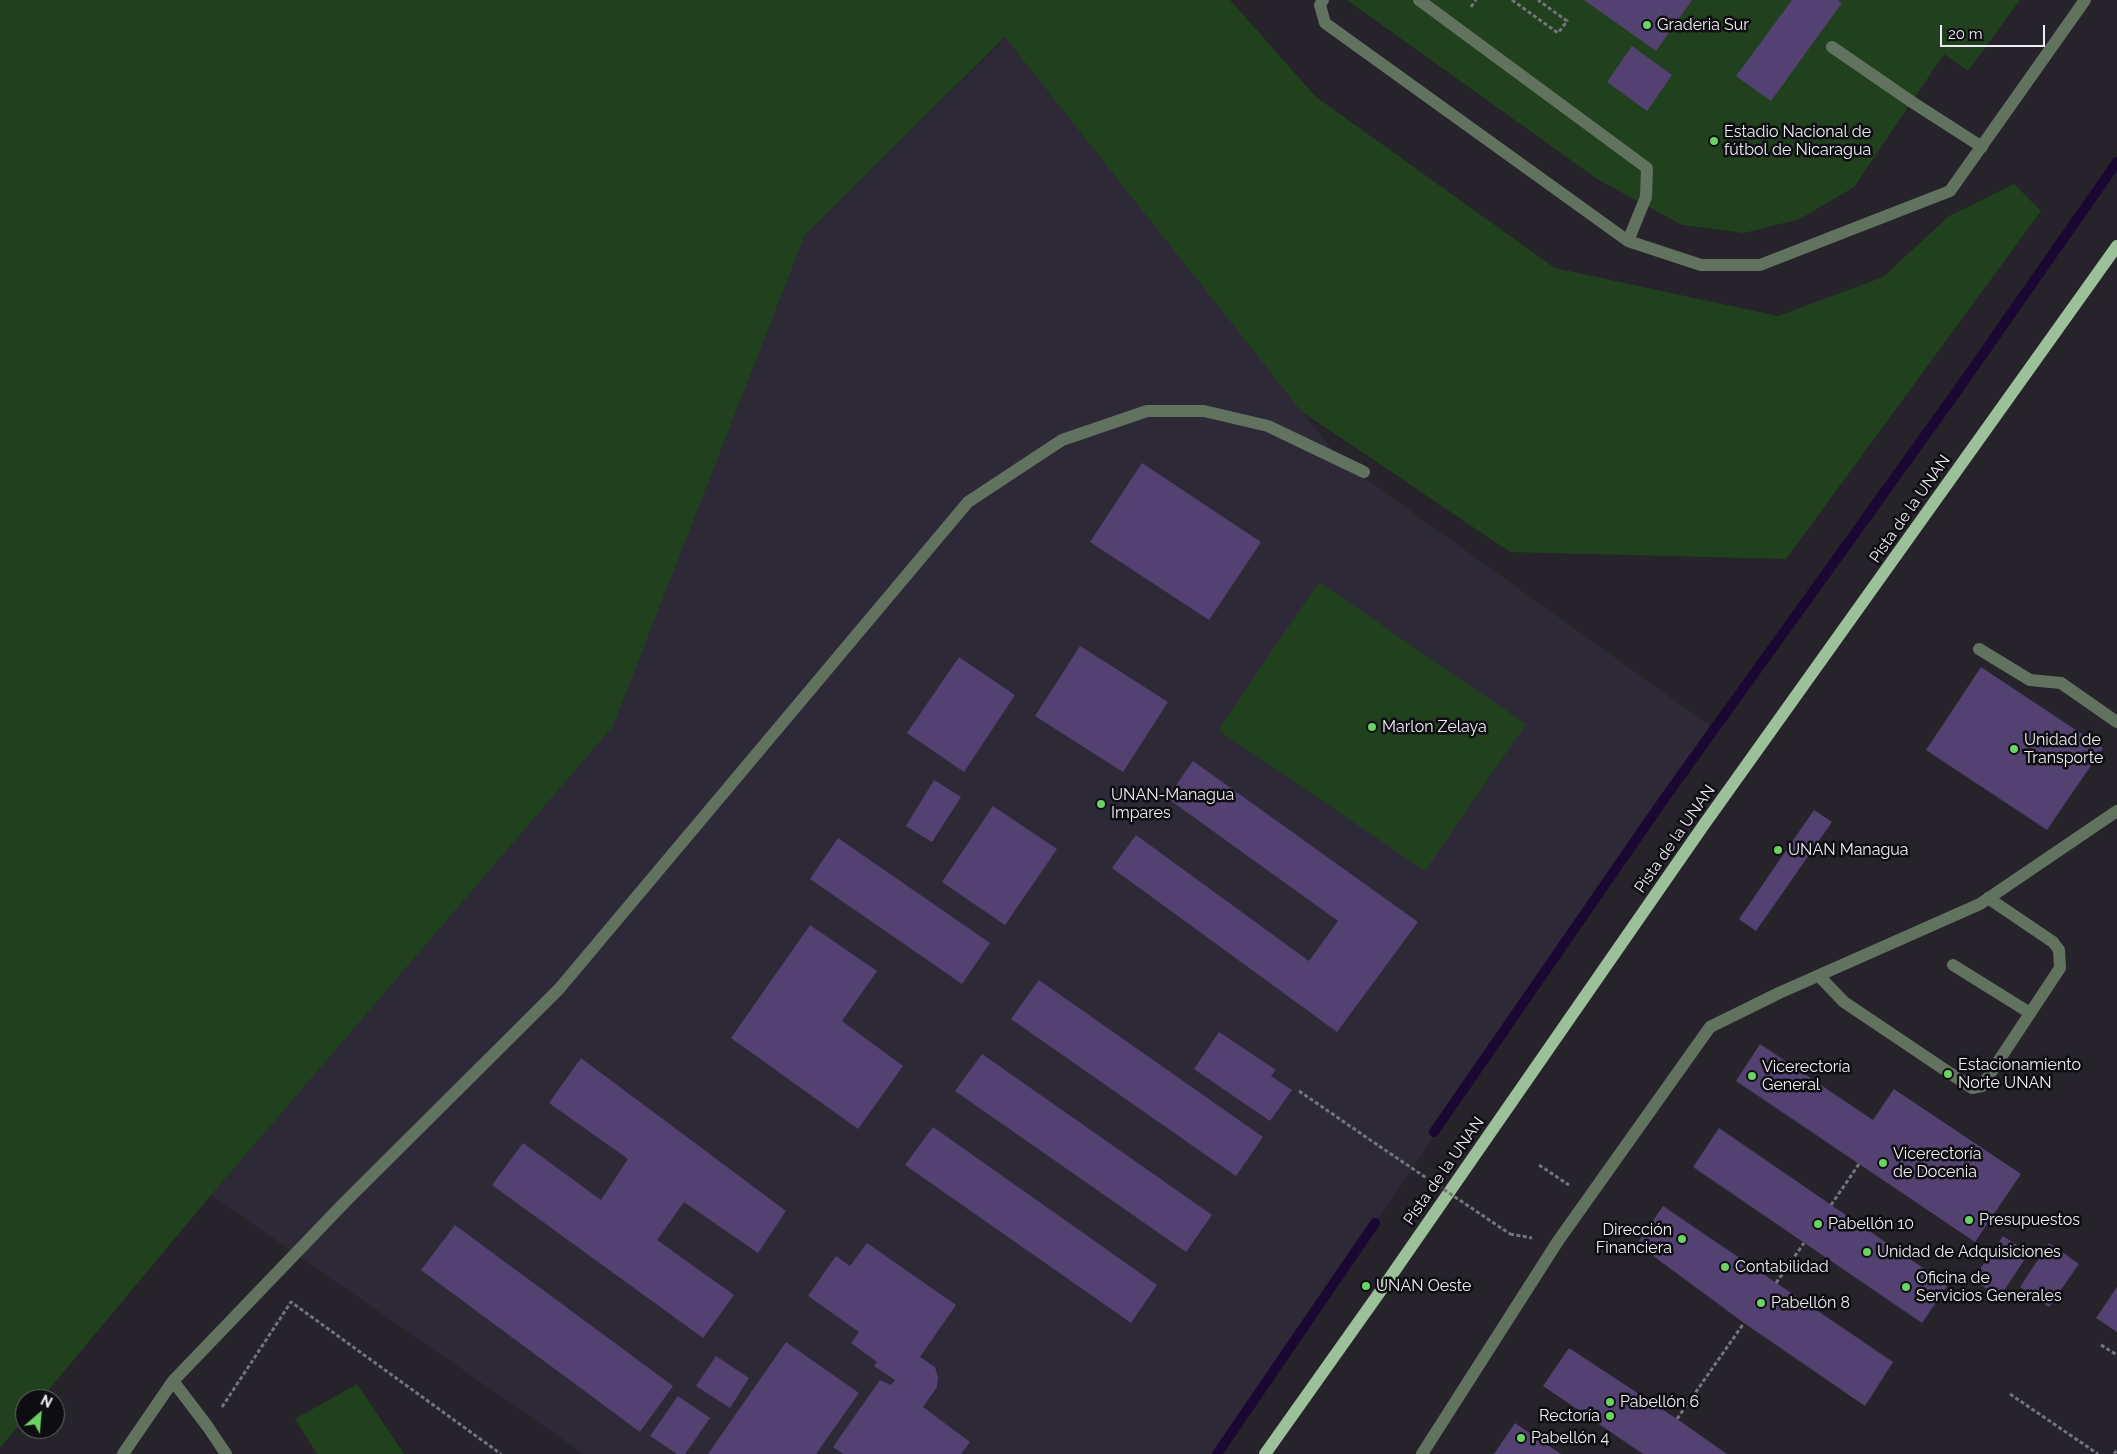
<!DOCTYPE html>
<html>
<head>
<meta charset="utf-8">
<style>
  body { margin:0 }
  #map { position:relative; width:2117px; height:1454px; overflow:hidden; background:#26232b; font-family:Raleway,sans-serif }
  canvas { display:block }
  .north { position:absolute; left:15px; top:1389px; width:50px; height:50px; box-sizing:border-box; background:#0e0d11; border:1px solid #67666b; border-radius:50%; rotate:27deg; font-size:14px; font-weight:700; line-height:20px; text-align:center; color:#edecf2 }
  .north::after { content:''; display:block; margin:auto; width:18px; height:22px; background:#6ad363; clip-path:polygon(50% 0,100% 100%,50% 72%,0 100%) }
  .scale { position:absolute; left:1940px; top:25px; width:105px; height:22px; box-sizing:border-box; border:2px solid #edecf2; border-top:0; padding-left:6px; font-size:15px; line-height:18px; white-space:nowrap; color:#edecf2; -webkit-text-stroke:4px #0e0d11; paint-order:stroke }
</style>
</head>
<body>
<div id="map">
<canvas width="2117" height="1454"></canvas>
<div class="north">N</div>
<div class="scale">20 m</div>
</div>
<script>
const ctx = document.querySelector('canvas').getContext('2d');
ctx.lineJoin = 'round';
function fill(path, color) { ctx.fillStyle = color; ctx.fill(path, 'evenodd'); }
function trace(path, color, width, dash) { ctx.strokeStyle = color; ctx.lineWidth = width; ctx.lineCap = dash ? 'butt' : 'round'; ctx.setLineDash(dash || []); ctx.stroke(path); }
function write(font, color, halo, rows, align = 'center') {
  ctx.font = font + ' Raleway,sans-serif'; ctx.lineWidth = 5; ctx.setLineDash([]); ctx.textBaseline = 'middle'; ctx.strokeStyle = halo; ctx.fillStyle = color; for (const [text, x, y, turn = 0] of rows) {
    ctx.save(); ctx.translate(x, y); ctx.rotate((+turn || 0) * Math.PI / 180); ctx.textAlign = isNaN(turn) ? turn : align; if (halo) ctx.strokeText(text, 0, 0); ctx.fillText(text, 0, 0); ctx.restore();
  }
}
const built = new Path2D(`
  M1006,37L1341,461L1713,728L1217,1454H584L211,1195L616,716L805,235Z`);
const green = new Path2D(`
  M0,0H1230L1316,97L1555,268L1778,316L1883,277L1949,216L2014,184L2041,211L1786,559L1510,552L1301,411L1005,37L805,235L613,726L211,1195L41,1399H25V1418L0,1448Z
  M1347,0H2020L1968,71L1944,54L1854,187L1800,219L1744,233L1682,225L1597,179Z
  M1319,582L1526,724L1425,871L1218,730Z
  M357,1384L404,1454H317L295,1419Z`);
const stream = new Path2D(`
  M1434,1132L1664,799L1955,394L2117,162
  M1217,1454L1375,1223`);
const building = new Path2D(`
  M1584,0H1692L1656,51Z
  M1792,0H1837L1842,3L1771,101L1736,76Z
  M1632,46L1672,75L1647,111L1607,82Z
  M1142,463L1261,542L1209,620L1090,542Z
  M1080,646L1168,702L1123,772L1035,716Z
  M959,657L1015,695L964,772L907,733Z
  M1981,667L2103,748L2047,830L1926,750Z
  M1193,761L1418,922L1337,1032L1112,868L1136,835L1309,961L1338,921L1167,798Z
  M934,780L961,797L932,842L906,826Z
  M993,806L1057,849L1005,925L942,882Z
  M1814,810L1832,822L1756,931L1739,919Z
  M838,838L990,943L962,984L810,879Z
  M810,925L877,971L842,1021L903,1066L858,1129L731,1038Z
  M1039,980L1263,1137L1236,1176L1011,1019Z
  M1219,1032L1276,1070L1271,1076L1292,1090L1270,1121L1194,1069Z
  M1760,1044L1873,1120L1894,1089L2021,1174L1975,1242L1736,1081Z
  M982,1054L1212,1215L1186,1252L955,1091Z
  M581,1058L786,1211L758,1253L684,1202L657,1240L734,1295L703,1338L492,1185L523,1143L601,1200L628,1159L549,1103Z
  M933,1127L1157,1285L1131,1323L905,1165Z
  M1719,1128L1948,1285L1922,1323L1693,1167Z
  M1663,1206L1893,1362L1865,1406L1744,1323L1637,1244Z
  M455,1225L673,1386L640,1432L421,1270Z
  M2003,1236L2029,1253L1999,1298L1973,1279Z
  M867,1243L956,1305L920,1357L935,1367L938,1377L937,1387L923,1407L970,1442L961,1454H843L833,1447L880,1380L891,1385L895,1380L874,1366L877,1362L851,1343L859,1332L808,1296L836,1256L850,1266Z
  M2049,1243L2079,1264L2049,1307L2020,1287Z
  M2117,1287V1332L2096,1318Z
  M786,1342L859,1393L816,1454H708Z
  M1569,1348L1677,1419L1727,1454H1643L1543,1386Z
  M716,1356L749,1378L730,1408L696,1386Z
  M678,1396L710,1418L685,1454H677L650,1436Z
  M1515,1423L1561,1454H1494Z`);
const path = new Path2D(`
  M1512,0L1558,33L1567,21L1538,0
  M1471,7L1476,0
  M1299,1091L1379,1146
  M1539,1165L1569,1185
  M1831,1205L1859,1164
  M1510,1234L1532,1238
  M1776,1283L1804,1243
  M2101,1345L2117,1355
  M2010,1394L2098,1454
  M222,1407L291,1302L501,1454
  M1677,1419L1744,1323
  M2114,1454L2117,1450`);
const minor = new Path2D(`
  M1323,0L1320,5L1325,23L1628,241L1701,265H1760L1950,191L2085,0
  M1419,0L1647,168L1646,197L1628,241
  M1832,47L1912,102L1982,147
  M1979,649L2030,680L2061,683L2117,722
  M1953,965L2030,1013
  M1819,976L1844,1002L1972,1088L1982,1086L2060,968L2059,950L2053,942L1988,898
  M173,1381L208,1427L226,1454
  M123,1454L173,1381L345,1202L559,989L968,502L1062,440L1147,411H1204L1268,426L1364,472
  M1422,1454L1558,1241L1710,1027L1779,993L1980,904L2117,811`);
const major = new Path2D(`
  M1265,1454L1382,1289L1703,826L2117,246`);
const pathBridge = new Path2D(`
  M1379,1146L1510,1234`);
const markers = [
  [1647,25,5,"#6ad363"],
  [1714,141,5,"#6ad363"],
  [1372,727,5,"#6ad363"],
  [2014,749,5,"#6ad363"],
  [1101,804,5,"#6ad363"],
  [1778,850,5,"#6ad363"],
  [1948,1074,5,"#6ad363"],
  [1752,1076,5,"#6ad363"],
  [1883,1163,5,"#6ad363"],
  [1969,1220,5,"#6ad363"],
  [1818,1224,5,"#6ad363"],
  [1682,1239,5,"#6ad363"],
  [1867,1252,5,"#6ad363"],
  [1725,1267,5,"#6ad363"],
  [1366,1286,5,"#6ad363"],
  [1906,1287,5,"#6ad363"],
  [1761,1303,5,"#6ad363"],
  [1610,1402,5,"#6ad363"],
  [1610,1416,5,"#6ad363"],
  [1521,1438,5,"#6ad363"]
];
const poiNames = [
  ["Graderia Sur",1657,25],
  ["Estadio Nacional de",1724,132],
  ["fútbol de Nicaragua",1724,150],
  ["Marlon Zelaya",1382,727],
  ["Unidad de",2024,740],
  ["Transporte",2024,758],
  ["UNAN-Managua",1111,795],
  ["Impares",1111,813],
  ["UNAN Managua",1788,850],
  ["Estacionamiento",1958,1065],
  ["Norte UNAN",1958,1083],
  ["Vicerectoría",1762,1067],
  ["General",1762,1085],
  ["Vicerectoría",1893,1154],
  ["de Docenia",1893,1172],
  ["Presupuestos",1979,1220],
  ["Pabellón 10",1828,1224],
  ["Dirección",1672,1230,"right"],
  ["Financiera",1672,1248,"right"],
  ["Unidad de Adquisiciones",1877,1252],
  ["Contabilidad",1735,1267],
  ["Oficina de",1916,1278],
  ["Servicios Generales",1916,1296],
  ["UNAN Oeste",1376,1286],
  ["Pabellón 8",1771,1303],
  ["Pabellón 6",1620,1402],
  ["Rectoría",1600,1416,"right"],
  ["Pabellón 4",1531,1438]
];
const streetNames = [
  ["Pista de la UNAN",1910,509,-55],
  ["Pista de la UNAN",1675,839,-55],
  ["Pista de la UNAN",1444,1171,-55]
];
fill(built, '#2e2937');
fill(green, '#20401e');
trace(stream, '#1b0832', 10);
fill(building, '#524171');
trace(path, '#76747b', 3, [4, 2.5]);
trace(minor, '#61725f', 12);
trace(major, '#9cc099', 12);
trace(pathBridge, '#76747b', 3, [4, 2.5]);
for (const [x, y, r, color] of markers) { const dot = new Path2D(); dot.arc(x, y, r, 0, 2 * Math.PI); ctx.fillStyle = color; ctx.fill(dot); trace(dot, '#0e0d11', 2); }
write('16px', '#edecf2', '#0e0d11', poiNames, 'left');
write('16px', '#edecf2', '#0e0d11', streetNames);
</script>
</body>
</html>
